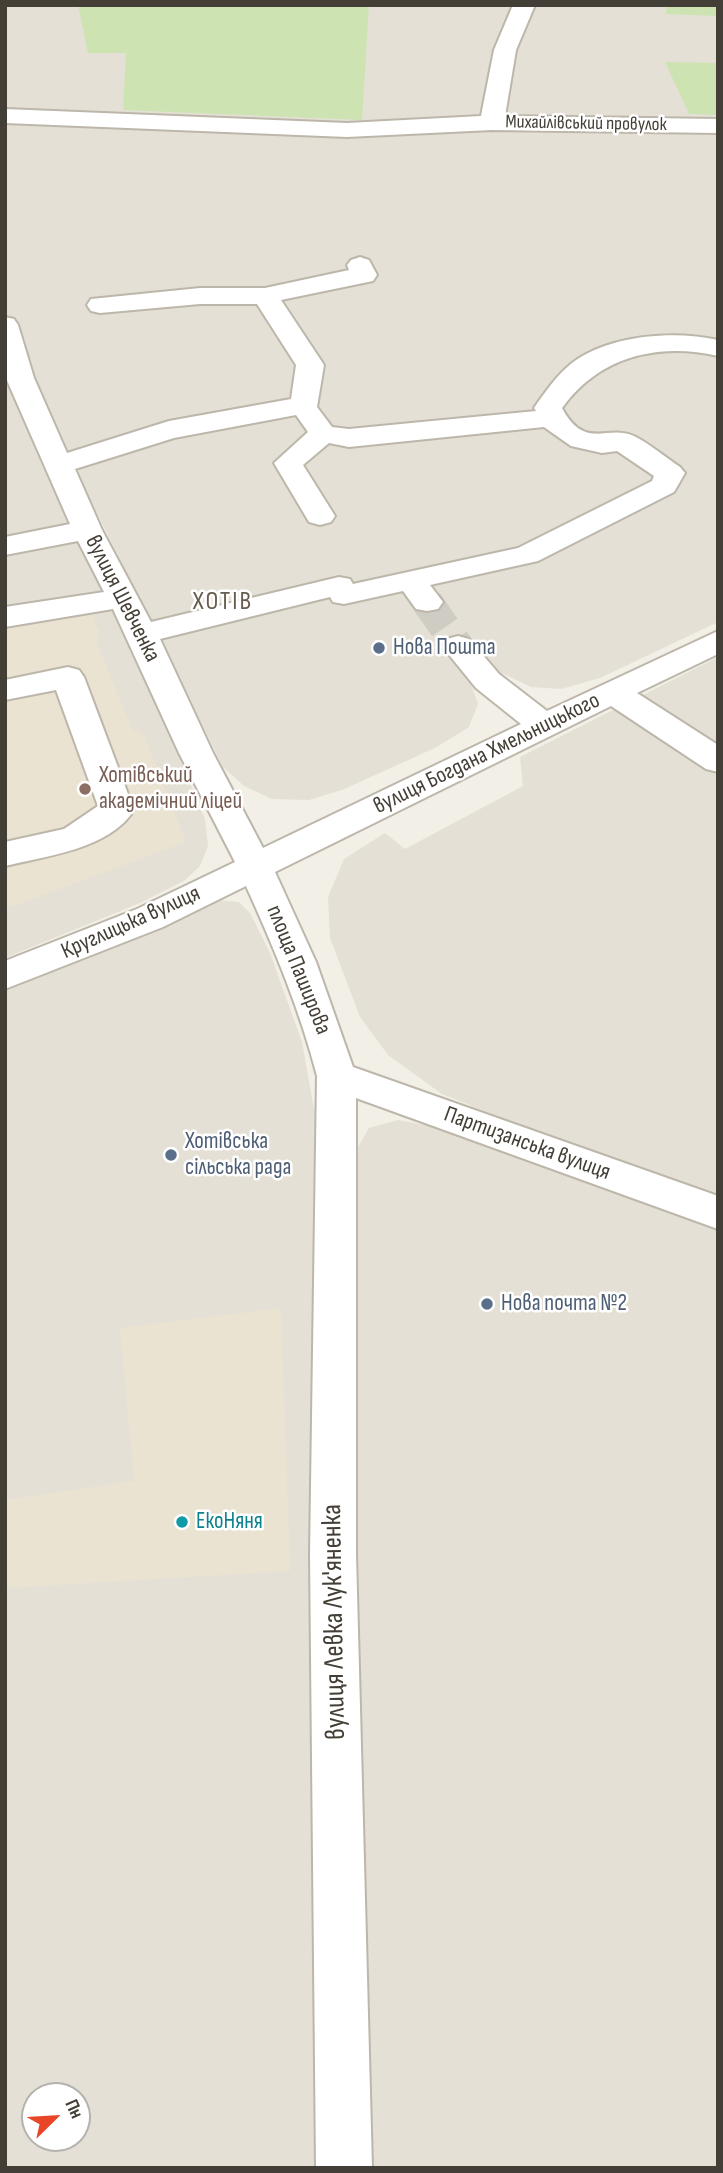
<!DOCTYPE html>
<html>
<head>
<meta charset="utf-8">
<style>
  body { margin:0 }
  #map { position:relative; width:723px; height:2173px; overflow:hidden; background:#f2efe7; font-family:"Sofia Sans Condensed",sans-serif }
  canvas { display:block }
  .frame { position:absolute; inset:0; border:7px solid #443f36; pointer-events:none }
  .north { position:absolute; left:21px; top:2082px; width:70px; height:70px; box-sizing:border-box; background:#fff; border:2px solid #b4b2af; border-radius:50%; rotate:66deg; font-size:19px; font-weight:700; line-height:28px; text-align:center; color:#443f36 }
  .north::after { content:''; display:block; margin:auto; width:24px; height:32px; background:#e94527; clip-path:polygon(50% 0,100% 100%,50% 72%,0 100%) }
</style>
</head>
<body>
<div id="map">
<canvas width="723" height="2173"></canvas>
<div class="frame"></div>
<div class="north">Пн</div>
</div>
<script>
const ctx = document.querySelector('canvas').getContext('2d');
ctx.lineJoin = 'round';
function fill(path, color) { ctx.fillStyle = color; ctx.fill(path, 'evenodd'); }
function trace(path, color, width, dash) { ctx.strokeStyle = color; ctx.lineWidth = width; ctx.lineCap = dash ? 'butt' : 'round'; ctx.setLineDash(dash || []); ctx.stroke(path); }
function write(font, color, halo, rows, align = 'center') {
  ctx.font = font + ' "Sofia Sans Condensed",sans-serif'; ctx.lineWidth = 5; ctx.setLineDash([]); ctx.textBaseline = 'middle'; ctx.strokeStyle = halo; ctx.fillStyle = color; for (const [text, x, y, turn = 0] of rows) {
    ctx.save(); ctx.translate(x, y); ctx.rotate((+turn || 0) * Math.PI / 180); ctx.textAlign = isNaN(turn) ? turn : align; if (halo) ctx.strokeText(text, 0, 0); ctx.fillText(text, 0, 0); ctx.restore();
  }
}
const residential = new Path2D(`
  M5,5H718V622L600,678L561,689L531,687L504,674L471,684L478,704L469,727L435,748L342,790L309,800L272,799L244,786L223,767L84,487L34,376L8,380L42,466L152,693L205,819L208,846L200,866L184,881L140,903L5,958Z
  M718,657V1201L650,1178L442,1094L388,1055L360,1017L330,938L328,897L344,859L385,833L405,849L523,786L520,757Z
  M217,900L239,902L250,913L270,953L302,1042L316,1120L321,1192L322,2168H5V985ZM35,2096H77V2138H35Z
  M398,1120L450,1130L718,1224V2168H366L351,1553L354,1154L369,1128Z`);
const education = new Path2D(`
  M87,604L99,632L96,641L132,729L144,735L186,842L5,909V610Z
  M281,1308L290,1571L5,1588V1500L134,1481L120,1328Z`);
const green = new Path2D(`
  M78,5H369L362,120L123,110L126,53H88Z
  M667,5H718V16L666,14Z
  M665,62L718,63V115L689,114Z`);
const minorTunnel = new Path2D(`
  M427,602L458,646`);
const minor = new Path2D(`
  M513,5H535L516,50L505,116L718,119V133L492,130L347,137L5,123V109L347,123L481,116L494,50Z
  M360,257L369,260L377,275L373,281L281,300L324,365L317,407L332,427L349,429L536,411L534,408C545,392 557,375 572,363C609,335 674,330 718,340V356C657,342 599,357 562,408C585,451 607,424 634,436C650,444 665,457 680,467L685,473L674,492L538,561L430,585L443,602L438,609L427,611L416,609L403,591L344,604L333,602L330,597L160,639L213,753L263,848L521,724L476,688L442,646L447,639L458,636L469,639L499,674L547,711L718,631V654L637,693L718,745V772L706,769L611,706L275,872L316,962L353,1067L718,1196V1229L356,1098V1554L372,2168H316L310,1554L317,1076C300,1010 274,948 246,886L163,927L5,989V961L137,909L235,862L179,753L113,609L5,627V607L104,592L78,541L5,555V537L70,524L6,378L5,317L14,319L18,325L34,378L67,453L169,421L291,399L296,365L257,304H200L100,313L91,311L87,305L91,299L200,288H265L349,270L347,265L351,260ZM296,415L308,432L274,463L309,522L320,525L331,522L335,516L303,465L329,443L349,447L544,427L571,446L602,453L617,451L654,476L652,481L518,548L353,584L350,579L339,577L151,622L102,530L75,469L174,438Z
  M68,667L79,670L84,677L134,810C110,849 46,856 5,866V842L64,829L98,806L56,690L5,700V680Z`);
const markers = [
  [379,648,7,"#5c6f8a"],
  [85,789,7,"#8d6e63"],
  [171,1155,7,"#5c6f8a"],
  [487,1304,7,"#5c6f8a"],
  [182,1522,7,"#0f9aa8"]
];
const farStreetnames = [
  ["Михайлівський провулок",586,124,1]
];
const streetNames = [
  ["вулиця Шевченка",122,599,63],
  ["вулиця Богдана Хмельницького",487,754,-26],
  ["Круглицька вулиця",131,923,-24],
  ["площа Паширова",298,970,68],
  ["Партизанська вулиця",527,1144,20]
];
const serviceNames = [
  ["Нова Пошта",393,648],
  ["Хотівська",185,1142],
  ["сільська рада",185,1168],
  ["Нова почта №2",501,1304]
];
const educationNames = [
  ["Хотівський",99,776],
  ["академічний ліцей",99,802]
];
const cultureNames = [
  ["ЕкоНяня",196,1522]
];
const quarterNames = [
  ["ХОТІВ",223,602]
];
const nearStreetnames = [
  ["вулиця Левка Лук'яненка",335,1622,-91]
];
fill(residential, '#e5e0d5');
fill(education, '#eae3d2');
fill(green, '#cde3b2');
trace(minorTunnel, '#cfccc4', 31, [31, 16]);
trace(minor, '#bdb6aa', 4);
fill(minor, '#fff');
for (const [x, y, r, color] of markers) { const dot = new Path2D(); dot.arc(x, y, r, 0, 2 * Math.PI); ctx.fillStyle = color; ctx.fill(dot); trace(dot, '#fff', 2.5); }
write('19px', '#443f36', '#fff', farStreetnames);
write('23px', '#443f36', '#fff', streetNames);
write('23px', '#4e5e75', '#fff', serviceNames, 'left');
write('23px', '#785e54', '#fff', educationNames, 'left');
write('23px', '#0d838f', '#fff', cultureNames, 'left');
ctx.letterSpacing = '2px';
write('26px', '#665d4e', '#fff', quarterNames);
ctx.letterSpacing = '0px';
write('28px', '#443f36', '#fff', nearStreetnames);
</script>
</body>
</html>
